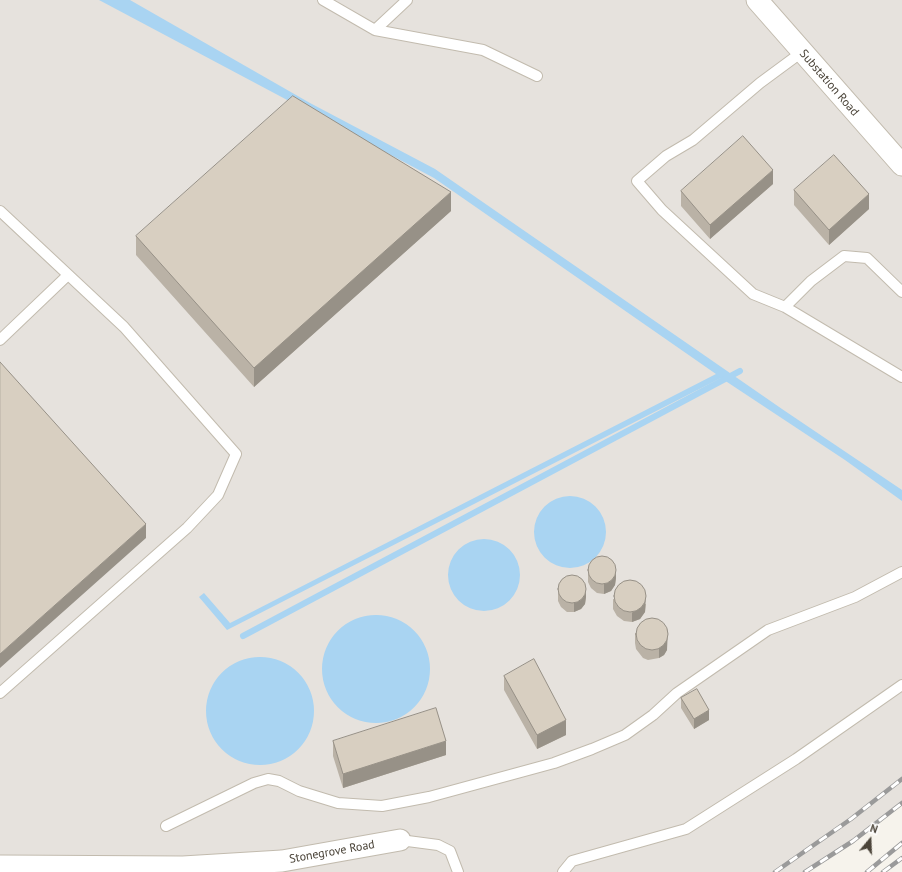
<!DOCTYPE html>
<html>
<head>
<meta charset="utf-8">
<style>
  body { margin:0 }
  #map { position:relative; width:902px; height:872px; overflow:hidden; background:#f6f3ec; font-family:"PT Sans",sans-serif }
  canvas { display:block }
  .north { position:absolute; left:850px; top:820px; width:40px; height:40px; -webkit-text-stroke:3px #fff; paint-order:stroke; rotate:19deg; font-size:11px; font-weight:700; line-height:16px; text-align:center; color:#4b4439 }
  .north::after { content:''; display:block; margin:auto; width:14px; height:18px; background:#4b4439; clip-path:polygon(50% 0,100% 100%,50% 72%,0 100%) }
</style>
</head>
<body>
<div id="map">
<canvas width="902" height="872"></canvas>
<div class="north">N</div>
</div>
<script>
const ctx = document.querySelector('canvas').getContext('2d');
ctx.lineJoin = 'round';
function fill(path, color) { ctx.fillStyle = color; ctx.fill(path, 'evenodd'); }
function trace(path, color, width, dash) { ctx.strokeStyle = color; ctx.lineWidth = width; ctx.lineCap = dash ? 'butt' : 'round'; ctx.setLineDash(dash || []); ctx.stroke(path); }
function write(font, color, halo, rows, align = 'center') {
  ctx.font = font + ' "PT Sans",sans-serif'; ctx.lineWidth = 3; ctx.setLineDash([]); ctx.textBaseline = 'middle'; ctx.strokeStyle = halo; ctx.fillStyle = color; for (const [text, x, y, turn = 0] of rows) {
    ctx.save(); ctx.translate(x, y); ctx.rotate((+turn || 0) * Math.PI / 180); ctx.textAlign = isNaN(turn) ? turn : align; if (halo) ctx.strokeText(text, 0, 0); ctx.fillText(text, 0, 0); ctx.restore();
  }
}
const industrial = new Path2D(`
  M0,0H902V803L853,841L805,872H0Z`);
const water = new Path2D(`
  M99,0H130L310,103L435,169L782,409L902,490V501L845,460L721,378L227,630L199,597L204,593L230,623L240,618L716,374L434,178Z
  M534 532a36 36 0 1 1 72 0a36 36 0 1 1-72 0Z
  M448 575a36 36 0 1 1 72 0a36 36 0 1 1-72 0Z
  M322 669a54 54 0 1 1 108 0a54 54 0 1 1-108 0Z
  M206 711a54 54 0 1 1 108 0a54 54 0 1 1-108 0Z`);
const stream = new Path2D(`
  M243,636L740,371`);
const lane = new Path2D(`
  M323,0L375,30L407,0
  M375,30L483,50L537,76
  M802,52L760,83L693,140L666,156L637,181L662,210L753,294L785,307L811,281L844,256L867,258L902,292
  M0,211L124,327L236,454L218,495L187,528L0,693
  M785,307L902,377
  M0,340L68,275
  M166,826L254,783L268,779L279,781L299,791L338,803L382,806L429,797L554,763L592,749L625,735L653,715L677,693L768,630L855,597L902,572
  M400,840L438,845L450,851L458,872
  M563,872L572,861L686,829L796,759L902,685`);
const street = new Path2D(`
  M757,0L902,165
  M0,866L183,867L282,861L400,840`);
const rail = new Path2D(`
  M775,872L851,819L902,779
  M805,872L853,841L902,803
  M867,872L902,843
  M883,872L902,858`);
const wall = new Path2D(`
  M773,184L710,239L681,206V191Z
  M794,190L869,209L829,245L794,205Z
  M451,211L254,387L136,255V236Z
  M588,572L616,578L615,585L611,591L604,594L597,593L591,588L588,582Z
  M558,591L586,597L585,604L581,609L574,612H567L561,607L558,601Z
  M613,599L646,604L645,612L640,619L632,622L624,621L617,616L613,609Z
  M635,633L667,650L664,655L659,658L648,660L643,658L636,649L635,643Z
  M504,676L566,735L537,749L504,690Z
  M681,698L709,720L694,729L681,708Z
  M333,741L446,755L343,788L333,756Z`);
const shadedWall = new Path2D(`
  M773,170V184L710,239V225Z
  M451,192V211L254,387V368Z
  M869,194V209L829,245V230Z
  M146,524V538L0,668V654Z
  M616,568V578L615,585L611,591L604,594V584Z
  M586,587V597L585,604L581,609L574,612V602Z
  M646,594L645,612L640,619L632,622V613Z
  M668,629L667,650L664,655L659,658V648Z
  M709,710V720L694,729V719Z
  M566,720V735L537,749V735Z
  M446,741V755L343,788V774Z`);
const building = new Path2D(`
  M293,96L451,192L254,368L136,236Z
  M743,136L773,170L710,225L681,191Z
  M834,155L869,194L829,230L794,190Z
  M0,362L146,524L0,654Z
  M588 570a14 14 0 1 1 28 0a14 14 0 1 1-28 0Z
  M558 589a14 14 0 1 1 28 0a14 14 0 1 1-28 0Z
  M614 596a16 16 0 1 1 32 0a16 16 0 1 1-32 0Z
  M636 634a16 16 0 1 1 32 0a16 16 0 1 1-32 0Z
  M534,659L566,720L537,735L504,676Z
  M697,689L709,710L694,719L681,698Z
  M436,708L446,741L343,774L333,741Z`);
const streetNames = [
  ["Substation Road",829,83,49],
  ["Stonegrove Road",332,852,-10]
];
fill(industrial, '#e6e2dd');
fill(water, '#a9d4f2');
trace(stream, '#a9d4f2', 6);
trace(lane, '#c2bbae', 12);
trace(street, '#c2bbae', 23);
trace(lane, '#fff', 10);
trace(street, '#fff', 21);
trace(rail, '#9a9a9a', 4.5);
trace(rail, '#fff', 3, [9]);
fill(wall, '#bab2a6');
fill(shadedWall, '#979187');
fill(building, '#d8cfc1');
trace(building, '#979187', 1);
write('12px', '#4b4439', '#fff', streetNames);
</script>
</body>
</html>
